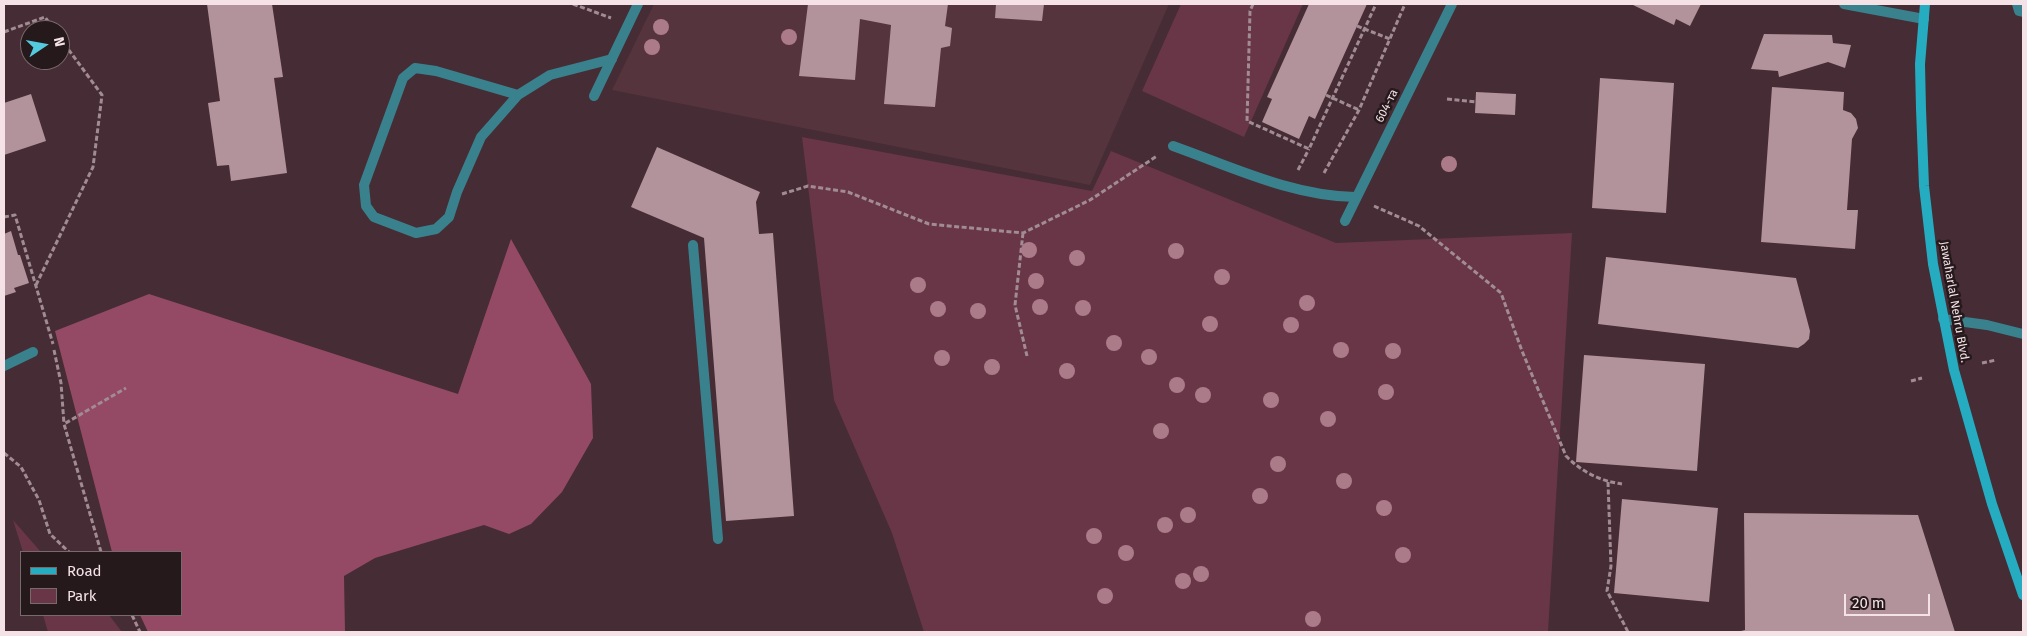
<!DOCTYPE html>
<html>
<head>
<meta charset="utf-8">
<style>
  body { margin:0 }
  #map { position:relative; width:2027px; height:636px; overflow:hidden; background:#462c34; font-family:"Fira Sans",sans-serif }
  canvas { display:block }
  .frame { position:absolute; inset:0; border:5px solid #f4e2e7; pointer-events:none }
  .legend { position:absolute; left:20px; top:551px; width:162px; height:65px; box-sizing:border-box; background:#25191c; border:1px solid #78696d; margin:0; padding:6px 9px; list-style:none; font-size:15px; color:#f4e2e7 }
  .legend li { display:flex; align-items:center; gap:10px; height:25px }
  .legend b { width:25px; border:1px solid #78696d }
  .north { position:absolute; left:20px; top:20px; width:50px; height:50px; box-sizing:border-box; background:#25191c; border:1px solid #78696d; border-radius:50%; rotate:78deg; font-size:14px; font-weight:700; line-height:20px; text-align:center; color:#f4e2e7 }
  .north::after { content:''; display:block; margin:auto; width:18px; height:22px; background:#54cade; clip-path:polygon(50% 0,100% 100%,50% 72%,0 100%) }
  .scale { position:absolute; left:1844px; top:594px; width:86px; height:22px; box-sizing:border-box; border:2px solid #f4e2e7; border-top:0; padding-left:6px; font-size:15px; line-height:18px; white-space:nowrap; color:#f4e2e7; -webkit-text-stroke:4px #25191c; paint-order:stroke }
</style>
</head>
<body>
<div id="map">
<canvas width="2027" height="636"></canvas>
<div class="frame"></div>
<ul class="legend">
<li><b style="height:6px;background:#25acc0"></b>Road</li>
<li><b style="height:14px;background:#683647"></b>Park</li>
</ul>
<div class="north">N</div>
<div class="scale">20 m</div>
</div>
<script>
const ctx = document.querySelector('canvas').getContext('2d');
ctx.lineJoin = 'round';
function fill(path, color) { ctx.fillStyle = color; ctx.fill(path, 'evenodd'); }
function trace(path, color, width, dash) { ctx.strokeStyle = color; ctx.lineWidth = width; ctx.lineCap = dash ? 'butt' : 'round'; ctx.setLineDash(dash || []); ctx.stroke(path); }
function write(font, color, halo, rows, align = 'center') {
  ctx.font = font + ' "Fira Sans",sans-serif'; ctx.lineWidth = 5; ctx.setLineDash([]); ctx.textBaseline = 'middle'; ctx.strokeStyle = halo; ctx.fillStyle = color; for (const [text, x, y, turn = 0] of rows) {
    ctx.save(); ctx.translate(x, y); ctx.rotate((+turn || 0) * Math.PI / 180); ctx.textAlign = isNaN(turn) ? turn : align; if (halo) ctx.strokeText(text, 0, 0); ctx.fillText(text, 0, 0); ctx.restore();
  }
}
const built = new Path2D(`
  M654,4H1169L1090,185L612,90Z`);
const green = new Path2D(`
  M1181,4H1303L1244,137L1142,91Z
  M802,137L1092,191L1111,151L1336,243L1572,233L1548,632H924L892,533L834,400Z
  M13,520L41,552H23Z
  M43,615H109L122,632H48Z`);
const forest = new Path2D(`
  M511,239L591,384L593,438L562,492L531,524L509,534L484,525L375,558L344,576L345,632H148L140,615H181V552H112L55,331L149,294L458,394Z`);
const building = new Path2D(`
  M207,4H272L283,77L274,78L287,173L231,181L229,165L217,166L208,103L220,101Z
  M808,4H948L945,26L952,28L950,46L941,48L935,107L884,104L891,25L860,19L855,80L799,76Z
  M996,4H1044L1042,21L995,18Z
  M1309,4H1367L1315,119L1309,116L1299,139L1262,122L1272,99L1267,97Z
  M1631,4H1701L1690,26L1676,19L1674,25Z
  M1764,34L1832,35L1833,43L1851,45L1845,68L1828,62L1779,77L1778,71L1751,69Z
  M1600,78L1674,83L1666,213L1592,208Z
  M1772,87L1844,92L1843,110L1851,113L1856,119L1858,128L1852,139L1847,210H1858L1855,249L1761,242Z
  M1476,92L1516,94L1515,115L1475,113Z
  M31,94L46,141L4,155V103Z
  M657,147L760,192L756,202L759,234L773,233L794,516L726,521L704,238L631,207Z
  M11,231L18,255H20L29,283L14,288L16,292L4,296V234Z
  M1606,257L1796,278L1810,331L1809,339L1804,344L1798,348L1598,324Z
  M1584,355L1705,364L1697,471L1576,462Z
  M1622,499L1718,508L1709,602L1614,593Z
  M1744,513L1918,515L1955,632H1737L1745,630Z`);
const path = new Path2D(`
  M573,4L611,18
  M1253,4L1250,11L1247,121L1309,149L1376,4
  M1357,26L1390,39
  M4,32L45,17L54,30
  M1326,95L1359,110
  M1447,99L1476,102
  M1298,170L1309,149
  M1324,173L1359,110L1405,4
  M782,194L808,186L848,192L929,224L1023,233L1090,200L1157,156
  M1374,206L1419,226L1501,293L1522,351L1566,456C1582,472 1600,481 1622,484
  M4,217L15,215L53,344
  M1023,233L1015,305L1027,356
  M36,285L93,167L102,95L60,38
  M54,350L61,383L64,424
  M1982,363L1996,360
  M1911,381L1922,378
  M4,453L21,467L39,500L50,534L69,552
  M1608,482L1611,566L1607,591L1628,632
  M101,552L64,424L126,388
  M132,615L140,632`);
const lane = new Path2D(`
  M1844,4L1924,19
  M2017,4L2019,11L2023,12
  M518,95L436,71L415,68L403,78L364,185L366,206L374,217L416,233L436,229L449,217L457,192L481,137L518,95L550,75L612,59
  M1173,146C1232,167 1292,196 1355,197
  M693,245L718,539
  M1943,319L1987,325L2023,334
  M4,366L33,352`);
const street = new Path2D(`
  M594,96L638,4
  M1345,221L1452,4`);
const secondary = new Path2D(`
  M1925,4L1920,64L1921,109L1924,186L1933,264L1954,370L1992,504L2023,595`);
const trees = [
  [661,27],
  [789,37],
  [652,47],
  [1449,164],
  [1029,250],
  [1176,251],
  [1077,258],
  [1222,277],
  [1036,281],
  [918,285],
  [1307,303],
  [1040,307],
  [1083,308],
  [938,309],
  [978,311],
  [1210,324],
  [1291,325],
  [1114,343],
  [1341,350],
  [1393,351],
  [1149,357],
  [942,358],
  [992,367],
  [1067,371],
  [1177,385],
  [1386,392],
  [1203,395],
  [1271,400],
  [1328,419],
  [1161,431],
  [1278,464],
  [1344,481],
  [1260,496],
  [1384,508],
  [1188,515],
  [1165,525],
  [1094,536],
  [1126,553],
  [1403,555],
  [1201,574],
  [1183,581],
  [1105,596],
  [1313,619]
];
const streetNames = [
  ["604-та",1387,106,-63],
  ["Jawaharlal Nehru Blvd.",1954,302,80]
];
fill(built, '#55343e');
fill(green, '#683647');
fill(forest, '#944a64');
fill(building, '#b2929b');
trace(path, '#a28c93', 3, [5, 2.5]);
trace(lane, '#3a818e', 10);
trace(street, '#3a818e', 10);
trace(secondary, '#25acc0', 10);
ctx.fillStyle = '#ac7b8a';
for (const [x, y] of trees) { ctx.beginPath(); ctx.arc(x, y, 8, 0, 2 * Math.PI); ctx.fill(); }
write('12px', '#f4e2e7', '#25191c', streetNames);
</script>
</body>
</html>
